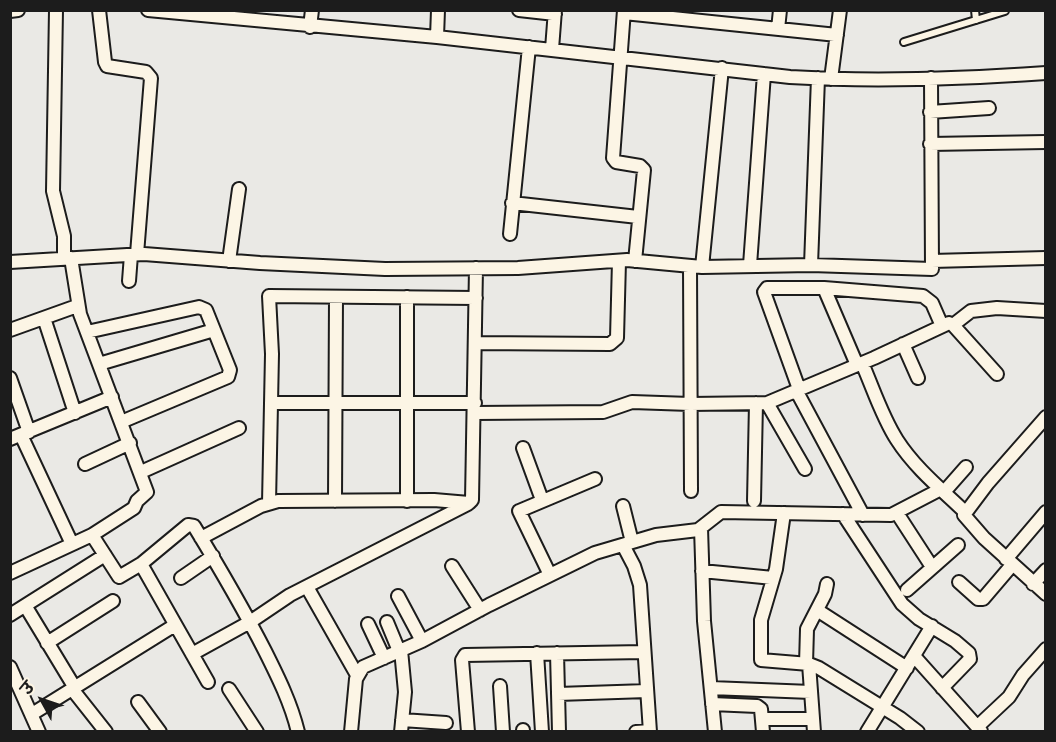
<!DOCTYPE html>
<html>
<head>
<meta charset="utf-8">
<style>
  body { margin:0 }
  #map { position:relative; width:1056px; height:742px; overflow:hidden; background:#eae9e5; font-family:"Comic Neue","Playpen Sans Deva",sans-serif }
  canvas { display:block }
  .frame { position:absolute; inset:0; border:12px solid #1c1c1c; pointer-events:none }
  .north { position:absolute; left:12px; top:670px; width:60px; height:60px; -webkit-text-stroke:4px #fcf5e5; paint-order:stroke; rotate:310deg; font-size:16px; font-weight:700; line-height:24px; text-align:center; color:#1c1c1c }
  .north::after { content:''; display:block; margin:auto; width:21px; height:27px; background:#1c1c1c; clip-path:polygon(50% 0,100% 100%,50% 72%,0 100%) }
</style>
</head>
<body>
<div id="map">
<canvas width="1056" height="742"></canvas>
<div class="frame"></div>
<div class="north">उ</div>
</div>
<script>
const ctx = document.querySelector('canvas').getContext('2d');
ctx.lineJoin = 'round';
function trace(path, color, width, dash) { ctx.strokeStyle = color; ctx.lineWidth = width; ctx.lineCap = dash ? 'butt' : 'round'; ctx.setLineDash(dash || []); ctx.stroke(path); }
const lane = new Path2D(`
  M975,10L976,20
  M904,42L1005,11`);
const street = new Path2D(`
  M56,10L53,191L64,236V258
  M99,10L105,62L107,66L146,72L151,78L137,254
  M148,10L437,37L790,77C875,82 961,79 1046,73
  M519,10L555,14
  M624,10L613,158L616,162L640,166L644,170L635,261
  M10,11L18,10
  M624,13L837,35
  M310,27L312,10
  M778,29L780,10
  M437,37L438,10
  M552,49L555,10
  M831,79L840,10
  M930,112L989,108
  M930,144L1046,142
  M512,203L638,217
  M510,234L529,47
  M229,261L239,189
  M932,261L1046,258
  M10,262L144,254L260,263L385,269L518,268L627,260L702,267L811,265L932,269L931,78
  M750,265L764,74
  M811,265L818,78
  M690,266L691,491
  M702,267L722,68
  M129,281L131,255
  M824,288L857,365
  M407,297V501
  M44,318L75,413
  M953,325L971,311L997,308L1046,311
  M10,330L77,306
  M87,332L199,307L206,310L230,370L228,377L121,422
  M475,343L610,344L617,338L619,261
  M903,344L918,378
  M862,363C873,388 882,417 897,440C915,468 941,489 965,512
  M99,364L214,330
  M10,378L29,432
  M799,389L764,292L767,288H824L923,296L932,303L942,326
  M796,390L863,515
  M272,403H475
  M767,403L805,469
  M475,413L603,412L632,402L690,404L767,403L874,358L949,323L953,325L997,374
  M1046,417L988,483L964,515L984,538L1046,594
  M21,435L72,544
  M10,439L112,397
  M523,448L542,500
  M85,464L130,443
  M141,472L239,428
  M944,492L966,467
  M335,501L336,297
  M754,501L756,403
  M269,503L272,354L269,296L476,298
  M623,506L632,542
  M784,513L776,569L761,620V660L809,664L819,668L900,718L918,732
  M897,513L932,567
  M843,514L902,604L919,619L955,641L969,653L970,659L942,688
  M701,528L704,621L715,732
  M92,535L119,577L141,564L188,525L194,526C219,567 243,608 265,651C278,677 291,703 298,732
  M201,538L261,506L278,501L434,500L469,503L472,500L476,268
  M623,545L634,566L640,585L650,732
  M1006,559L1046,512
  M141,564L208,682
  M452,566L480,610
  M702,571L773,578
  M10,573L92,535L134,508L137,501L147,492L80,314L71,258
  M550,575L519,511L595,479
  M181,578L213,556
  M959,582L978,599H983L1012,565
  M1033,584L1046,570
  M307,587L357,675
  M907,590L958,545
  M398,596L422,641
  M26,607L75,688
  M817,610L907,668
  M10,615L105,555
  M387,622L399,651
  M368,624L384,658
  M47,643L113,601
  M537,653L542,732
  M557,653L559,732
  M192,654L250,622L290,595L468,504
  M914,656L981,731
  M806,664L807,629L825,594L827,584
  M809,664L814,732
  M10,667L39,732
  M500,686L503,732
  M711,688L811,692
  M72,689L106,732
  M229,689L257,732
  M558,694L647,691
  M138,702L160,732
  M712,704L757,706L761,709L763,732
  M32,714L175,625
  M762,719H813
  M402,720L446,723
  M977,727L1009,697L1023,675L1046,649
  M523,730V732
  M351,732L356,679L363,667L422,641L489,605L595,553L656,535L698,530L721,512L891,515L941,489
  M401,732L405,692L401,650
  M468,732L462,660L465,655L644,652
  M636,732L650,731
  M867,732L932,626`);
trace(lane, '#1c1c1c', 10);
trace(street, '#1c1c1c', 16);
trace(lane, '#fcf5e5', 6);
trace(street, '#fcf5e5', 12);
</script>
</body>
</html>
